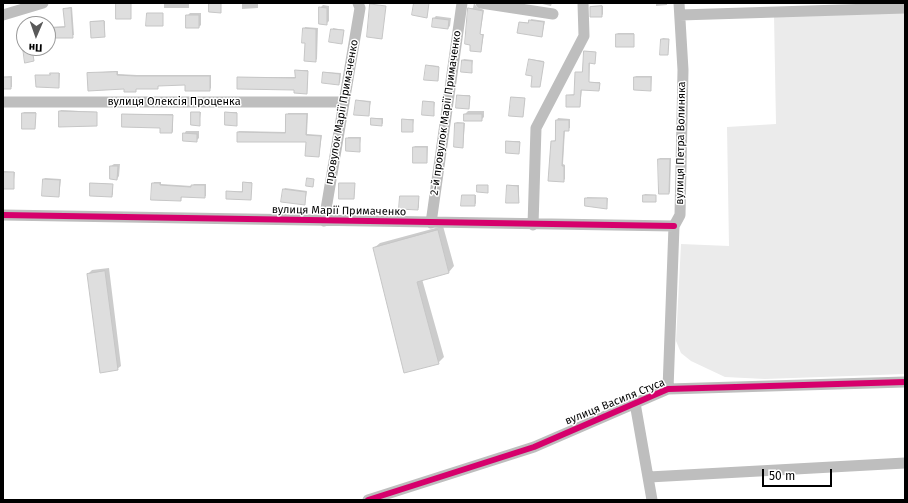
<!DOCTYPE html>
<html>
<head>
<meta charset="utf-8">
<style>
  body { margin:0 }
  #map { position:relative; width:908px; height:503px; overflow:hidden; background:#fff; font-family:"Fira Sans",sans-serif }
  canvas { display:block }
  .frame { position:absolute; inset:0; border:4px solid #000; pointer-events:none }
  .north { position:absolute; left:16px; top:16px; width:40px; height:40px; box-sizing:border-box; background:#fff; border:1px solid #999; border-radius:50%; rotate:182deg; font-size:11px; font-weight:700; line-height:16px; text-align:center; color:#000 }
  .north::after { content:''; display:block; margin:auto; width:14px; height:18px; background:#595959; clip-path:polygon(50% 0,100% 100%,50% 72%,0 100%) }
  .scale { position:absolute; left:762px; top:469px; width:70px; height:18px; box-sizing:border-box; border:2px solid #000; border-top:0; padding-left:5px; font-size:12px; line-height:14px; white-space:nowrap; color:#000; -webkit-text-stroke:3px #fff; paint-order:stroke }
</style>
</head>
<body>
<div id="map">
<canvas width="908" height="503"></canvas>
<div class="frame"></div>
<div class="north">Пн</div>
<div class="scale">50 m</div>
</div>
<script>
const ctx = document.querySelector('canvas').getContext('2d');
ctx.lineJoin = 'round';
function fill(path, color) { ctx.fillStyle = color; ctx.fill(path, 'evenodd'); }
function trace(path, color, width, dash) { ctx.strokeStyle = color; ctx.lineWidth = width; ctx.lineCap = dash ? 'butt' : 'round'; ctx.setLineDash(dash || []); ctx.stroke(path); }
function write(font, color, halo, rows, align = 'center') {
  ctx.font = font + ' "Fira Sans",sans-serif'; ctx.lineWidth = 3; ctx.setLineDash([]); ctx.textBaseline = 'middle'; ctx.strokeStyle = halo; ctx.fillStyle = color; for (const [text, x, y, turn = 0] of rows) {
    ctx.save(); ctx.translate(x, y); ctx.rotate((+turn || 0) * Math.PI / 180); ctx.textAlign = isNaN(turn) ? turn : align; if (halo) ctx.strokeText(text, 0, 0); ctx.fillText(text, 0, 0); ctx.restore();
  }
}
const green = new Path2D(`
  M905,12V374L765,379L725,377L691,361L681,353L676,341L681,244L729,246L727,127L776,124L774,15Z`);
const shadow = new Path2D(`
  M164,3H189V8H164Z
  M242,3H258V8L242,9Z
  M474,3L477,7L484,10L480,34H484L481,51L469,9L473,8Z
  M538,3H552L551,6Z
  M656,3H667V5L656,6Z
  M323,5L329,6V21L326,24L320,8Z
  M592,6H603V15L591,7Z
  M72,7L74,35L48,37V27L66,26L64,9Z
  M190,13H201V25L199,27L187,16Z
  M436,16L451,18L450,26L448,28L434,18Z
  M531,19L545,21L542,36L519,22L530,23Z
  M92,21H105V36L91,22Z
  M305,27L318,28L317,59L315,61L306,42L304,29Z
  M333,28L344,30L342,43L330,41Z
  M618,33H634V45L617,34Z
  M663,38L669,39L668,54L662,39Z
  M586,51L596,52L595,62H590L589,82H600V89H582L580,106L567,95L575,94L576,72H583Z
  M464,59L473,60L471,72L463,60Z
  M530,59L544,61L540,86L530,60Z
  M428,65L439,66L437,80L427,66Z
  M297,70H308L307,93L295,89L238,77H296Z
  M118,71V74L137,75H211V88L209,90L186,84L159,85L157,88H136L135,91L88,73Z
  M325,72L341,73L340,83L324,73Z
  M52,73H60L59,87L47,76Z
  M12,76V87L3,88V77Z
  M636,76H652L651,89L635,77Z
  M459,95H470L468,107L458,96Z
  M513,97L525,98L523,116L512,98Z
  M358,100L371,101L368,115L357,101Z
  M425,101L435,102L433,115L424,102Z
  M61,110L97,112V124L60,111Z
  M468,111H484V117L481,120H465V114Z
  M24,112H36L35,128L23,113Z
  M193,112H201L199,125L192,113Z
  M227,112H237L236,125L226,113Z
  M288,113H308L307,134L322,135L319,156L307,141L238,132L239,131L286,132Z
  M124,114H173V132L123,115Z
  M373,118H383V124L372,119Z
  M558,118L570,119V128L565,130L563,164L565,165V179L563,181L552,141L556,140L557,120Z
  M404,119H414L412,131L403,120Z
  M457,122L465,123L463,147L456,123Z
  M186,131H199V138L196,141L184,134Z
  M348,137H361L359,151L347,150Z
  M508,141H520L519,153L507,142Z
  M415,146H428L427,162L414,147Z
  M660,158H671L670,192L669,193L659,159Z
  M114,164H120L119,176L117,179L111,166Z
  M3,171L15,172L13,188H3Z
  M45,178L61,179L59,196L44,179Z
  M154,182H161V184L192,186L194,184H206V196L204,197L182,196L181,200L153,184Z
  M245,182H252L250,199L227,192L244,191Z
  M92,183L113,184V195L91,184Z
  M341,183H355L354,198L340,184Z
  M509,185H519V202H508Z
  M285,188L307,191L305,203L284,189Z
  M645,194L656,195V200L644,195Z
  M463,195H476V204L462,196Z
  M402,196H419V208L401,197Z
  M587,197L608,198L607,207L586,205Z
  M443,226L454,266L449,272L422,279L444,357L438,363L374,248L380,243Z
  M109,268L121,366L117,369L88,274L92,270Z`);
const building = new Path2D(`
  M116,3H131V19H116Z
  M209,3H221V13L209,12Z
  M414,3H429L427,18L412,15Z
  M370,4L386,6L382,39L367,37Z
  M602,6V17H590V7Z
  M319,7L327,8V25L319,24Z
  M71,8L73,38H48V28L65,27L63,9Z
  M468,8L483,11L480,34L483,35L481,52L470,51V45L465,44Z
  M147,13H163V26H146Z
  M186,15H199V28H186Z
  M433,18L449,20L448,29L432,27Z
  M529,20L544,22L542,37L517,33L519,22L528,23Z
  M104,21L105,37L91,38L90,22Z
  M303,28L316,29V62L304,61L305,43H302Z
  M331,29L344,30L342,44L329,42Z
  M616,34H634V47H616Z
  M661,39H669L668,55H660Z
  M23,48H32L34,61L25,63Z
  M584,51L596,52L595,64L589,63V82L600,83L599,91L581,90L580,107H566V95H574L575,72H582Z
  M529,59L544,62L540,87H531L532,76L526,75Z
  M462,60L472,61V73L461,72Z
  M426,65L439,67L438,81L424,80Z
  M295,70L308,71L307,94L294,93V90L237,89V77L295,78Z
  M117,72V75L136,76H210V91H185V85L158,86V89H136V92H124V89L88,91L87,73Z
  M323,72L340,74L339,85L322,83Z
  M50,73H59V88L36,87L35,75H50Z
  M3,77H11V89H3Z
  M634,77H651V91L634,90Z
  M457,95L470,96L469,109L456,108Z
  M511,97L525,98L523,117L509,116Z
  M356,100L370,102L369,116L354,115Z
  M423,101L434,102V116L422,115Z
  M59,111L97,112V126L59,127Z
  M191,112H200V126L191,125Z
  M225,112L237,113V126L225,125Z
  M22,113H36L35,129H22Z
  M122,114L173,115L172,133H160V128L122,127Z
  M286,114H307L306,135L321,136L319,157L305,156L306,142H237V132L285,133Z
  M464,114H482V121H464Z
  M371,118L382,119V126L371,125Z
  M402,119L413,120V132H402Z
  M556,120H569V131H564L562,166H564V182L548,181L551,141H555Z
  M455,123H464L463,148L454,147Z
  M183,133L197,134V142L183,141Z
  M346,138H360V152L346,151Z
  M506,141L520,142L519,154L506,153Z
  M413,147H427V163H413Z
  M658,159H670L669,194H659Z
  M110,166H118L117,180L110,179Z
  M3,172H14V189H3Z
  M307,178L314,179L313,187L306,186Z
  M43,179L60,180L59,197L42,196Z
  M243,182L252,183L251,200L226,199V191L242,192Z
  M90,183L113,184L112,197L90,196Z
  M152,183H160V185L191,187V185H205V198L181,197V201L151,200Z
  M339,183H355L354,199H339Z
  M477,185H488V193L477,192Z
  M507,185L518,186L519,203H506Z
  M283,189L306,192L305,205L281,202Z
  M462,195H475V206H461Z
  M643,195H656V202H643Z
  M400,196H419L418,210L399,209Z
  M585,198H607V209L585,206Z
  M438,230L449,273L417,282L439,364L404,373L373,248Z
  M105,271L118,370L100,373L87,274Z`);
const street = new Path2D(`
  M481,3L553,14
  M3,15L43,3
  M680,15L905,8
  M3,102H344
  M3,215L674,226
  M324,221L360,8L358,3
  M431,223L462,3
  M533,225L536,128L584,36L583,3
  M668,389L674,226L680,215L683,70L679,3
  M635,403L652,500
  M649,477L905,463
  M368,500L534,447L668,389L905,382`);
const cycleway = new Path2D(`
  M3,215L674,226
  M368,500L534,447L668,389L905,382`);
const streetNames = [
  ["вулиця Олексія Проценка",174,102],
  ["провулок Марії Примаченко",342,112,-80],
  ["2-й провулок Марії Примаченко",446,113,-82],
  ["вулиця Петра Волиняка",681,143,-89],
  ["вулиця Марії Примаченко",339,211,1],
  ["вулиця Василя Стуса",615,402,-22]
];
fill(green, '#ebebeb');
fill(shadow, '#0003');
fill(building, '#dedede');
trace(building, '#c6c6c6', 1);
trace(street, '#bebebe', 11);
trace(cycleway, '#d6006c', 6);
write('11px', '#000', '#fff', streetNames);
</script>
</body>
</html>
